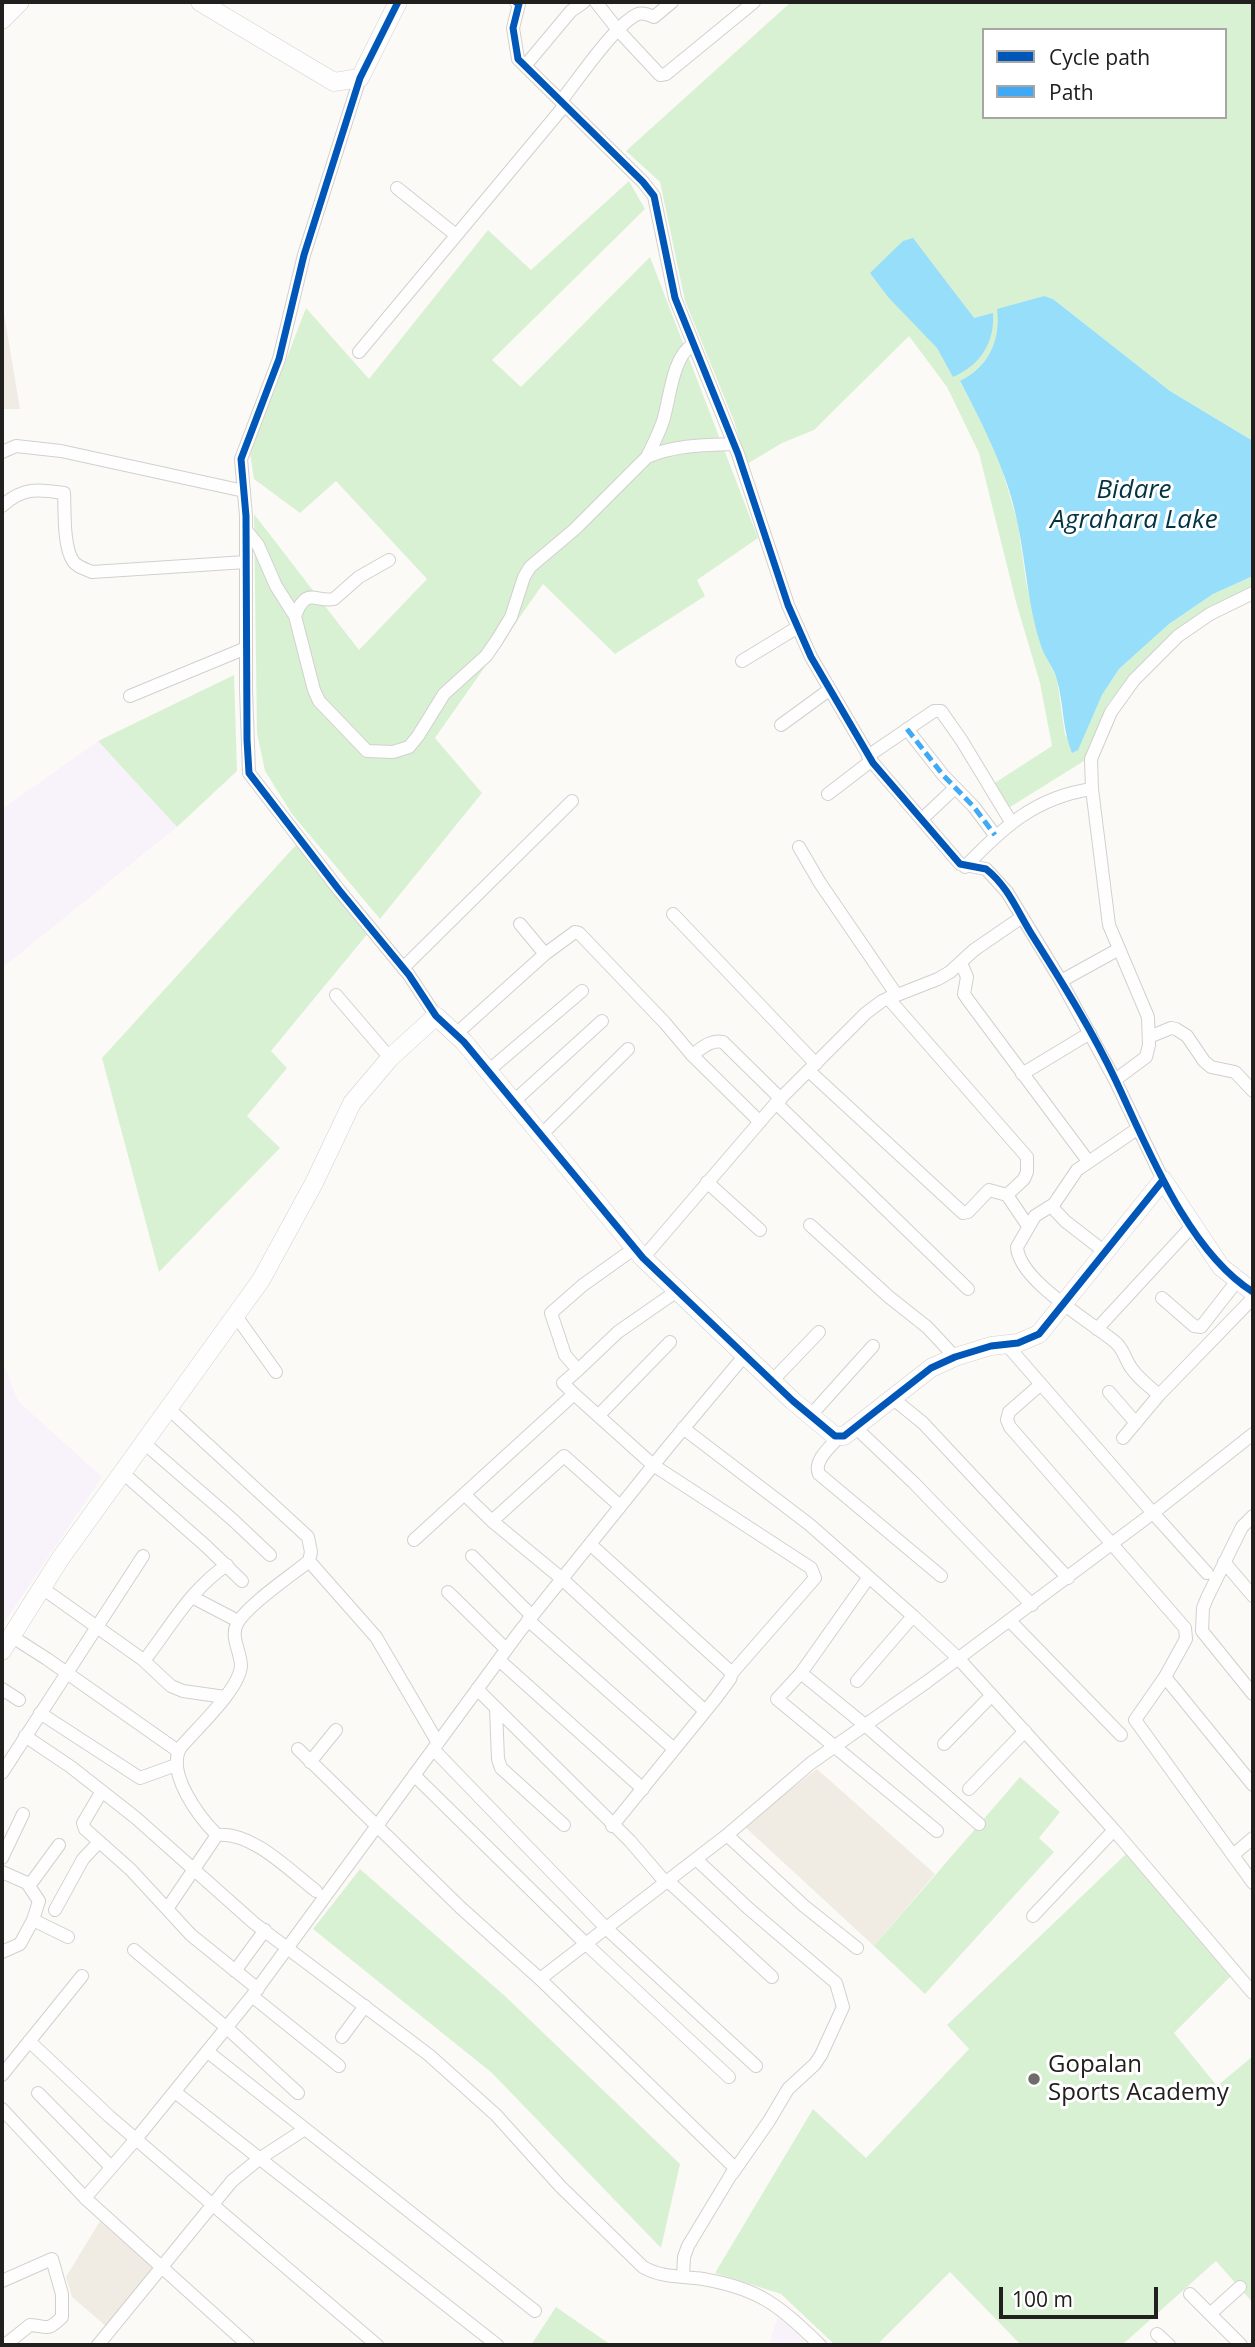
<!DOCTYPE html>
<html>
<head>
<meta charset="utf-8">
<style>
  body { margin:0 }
  #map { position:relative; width:1255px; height:2347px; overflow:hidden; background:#fcfaf7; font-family:"Open Sans",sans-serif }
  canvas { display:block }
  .frame { position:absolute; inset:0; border:4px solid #22201f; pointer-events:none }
  .legend { position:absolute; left:982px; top:28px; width:245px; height:91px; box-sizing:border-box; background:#fff; border:2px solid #a7a6a5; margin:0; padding:9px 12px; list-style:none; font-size:21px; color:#22201f }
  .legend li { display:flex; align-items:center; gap:14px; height:35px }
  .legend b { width:35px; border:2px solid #a7a6a5 }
  .scale { position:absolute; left:999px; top:2287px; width:159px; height:32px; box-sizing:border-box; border:4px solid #22201f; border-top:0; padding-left:9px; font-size:21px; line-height:24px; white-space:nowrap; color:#22201f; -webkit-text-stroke:5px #fff; paint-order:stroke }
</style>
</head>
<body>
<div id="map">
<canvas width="1255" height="2347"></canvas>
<div class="frame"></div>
<ul class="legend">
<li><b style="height:9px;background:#0057b8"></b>Cycle path</li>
<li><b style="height:9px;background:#3fa9f5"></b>Path</li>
</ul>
<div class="scale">100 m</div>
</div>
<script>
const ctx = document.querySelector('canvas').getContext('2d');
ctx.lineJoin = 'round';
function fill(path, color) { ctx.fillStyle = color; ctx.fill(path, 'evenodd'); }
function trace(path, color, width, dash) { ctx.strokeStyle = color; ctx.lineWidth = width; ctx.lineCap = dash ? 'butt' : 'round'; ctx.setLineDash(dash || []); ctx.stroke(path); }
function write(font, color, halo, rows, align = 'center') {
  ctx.font = font + ' "Open Sans",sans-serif'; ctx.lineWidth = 6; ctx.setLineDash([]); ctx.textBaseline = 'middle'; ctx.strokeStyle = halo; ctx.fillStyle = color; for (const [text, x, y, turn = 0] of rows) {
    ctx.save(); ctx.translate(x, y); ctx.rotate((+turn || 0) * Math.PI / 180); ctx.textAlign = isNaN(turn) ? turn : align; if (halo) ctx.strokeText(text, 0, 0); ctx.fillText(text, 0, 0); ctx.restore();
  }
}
const industrial = new Path2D(`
  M98,741L177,827L2,968V809Z
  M2,1359L18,1401L102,1477L2,1626Z
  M778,2316L808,2345H769Z`);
const built = new Path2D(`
  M2,298V302L20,409H2Z
  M817,1769L935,1874L874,1946L744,1826Z
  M100,2221L156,2270L107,2327L72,2297L66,2277Z`);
const green = new Path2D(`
  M791,2H1253V441L1170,391L1053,299L1044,296L998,309C1001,341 988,366 960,382L988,434L1001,466L1018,523L1026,582L1041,646L1057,679L1065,735L1078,749L1102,695L1119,669L1169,624L1213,594L1253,576V588L1221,602L1175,632L1130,676L1107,705L1084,761L1010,807L993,784L1052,746L1040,683L1016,602L979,453L947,387L909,336L814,430L782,443L747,464L734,421L685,301L660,182L626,151ZM984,30H1225V117H984Z
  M629,181L645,209L492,360L521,387L650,257L758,538L697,580L705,596L615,654L543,584L435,738L482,793L380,919L292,814L265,771L257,733L254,514L359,650L427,579L336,481L300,513L254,479L250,453L306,308L369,379L488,230L531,270Z
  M234,675L237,771L177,827L98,741Z
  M296,845L369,932L271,1051L287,1068L247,1116L280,1148L159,1272L102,1058Z
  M1020,1777L1060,1812L1039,1838L1054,1852L925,1994L874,1946Z
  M1126,1854L1231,1976L1174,2033L1217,2086L1253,2056V2303L1216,2261L1122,2345H1021L950,2272L877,2345H835L781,2294L715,2273L813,2109L866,2158L969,2049L947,2025Z
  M360,1869L506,1997L680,2164L661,2248L492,2073L313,1929Z
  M556,2307L611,2345H531Z`);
const water = new Path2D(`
  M913,238L974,318L993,313C995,343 980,365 953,377L937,348L888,297L870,273L903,241Z
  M1044,296L1053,299L1170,391L1253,441V576L1213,594L1169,624L1119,669L1102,695L1078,750L1072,753C1062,728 1064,705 1057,680C1054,668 1045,658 1041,646C1028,607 1026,565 1018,525C1008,473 984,427 960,381C988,367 1001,341 997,309Z`);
const street = new Path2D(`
  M516,2L519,4L513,28L518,59L643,182L654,196L675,298L738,454L788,605L811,657L873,763L960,864L986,869L1007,892L1061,981L1115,1080L1163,1180
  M596,2L618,30L660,75L666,74L754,2
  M525,66L571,11L584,2
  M360,78L304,255L279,359L241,459L246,516V689L249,773L339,890L409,975L436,1016
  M561,101C577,81 616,23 638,14C644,12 649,15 654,17L672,2
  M397,188L456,235
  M359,352L565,105
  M2,452L16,446L61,451L244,491
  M647,457C653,445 659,433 663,421C670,399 672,358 692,345
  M2,506C23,487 38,489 64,493C65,511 63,546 73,561C77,567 85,569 92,572L246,562
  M246,530L258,545L276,586L295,616
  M389,560L359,577L334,599C315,603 307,585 295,616L314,690L319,701L367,751L393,752L409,747L418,736L444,694L486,656L497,640L511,617L524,577L530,567L575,529L647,457C675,445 704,445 734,444
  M742,661L798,627
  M130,696L246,648
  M781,725L829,690
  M907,729L943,775L974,807L995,835
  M868,756L934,711H941L962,741L1011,822
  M828,794L871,761
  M922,819L955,788
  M799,847L820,883L896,994
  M965,867C1003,827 1036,797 1092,789
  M673,914L816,1064
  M520,924L545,954
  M961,963L967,977L964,994L968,1000L1088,1161
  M403,968L572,801
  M1061,981L1119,949
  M336,995L390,1058
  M456,1034L545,954L575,932L579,933L665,1023L692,1055L760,1122
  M1149,1037L1171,1028L1176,1029L1187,1036L1204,1061L1211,1067L1235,1072L1253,1091
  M692,1055C702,1048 711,1039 723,1042L781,1099
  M488,1071L582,991
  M809,1071L963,1213L968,1212L989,1190L1007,1195L1024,1179L1027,1172V1157L888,998
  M1022,1074L1090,1033
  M1115,1080L1146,1057L1149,1045L1148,1017L1109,925L1092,789L1091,759L1111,712L1134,680L1178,636L1210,614L1253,593
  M513,1102L602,1021
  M776,1103L968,1289
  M541,1135L628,1049
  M707,1182L760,1230
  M1007,1195L1028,1226
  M1051,1206L1065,1221L1105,1252
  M810,1225L889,1297L927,1327L955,1357
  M643,1258L776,1103L866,1013L882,1001L938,979L950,972L974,950L1022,917
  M1162,1298L1194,1326L1201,1327L1237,1281
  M236,1316L276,1372
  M1097,1329L1192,1226
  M578,1370L618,1332L677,1291
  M772,1381L819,1332
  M1041,1384L1009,1412L1007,1420L1010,1427L1185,1628L1186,1639L1165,1677L1253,1785
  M1109,1392L1136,1423
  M574,1394L563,1383L578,1370L565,1355L551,1313L583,1285L635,1248
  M1159,1395L1253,1298
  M891,1397L923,1423L1068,1578
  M169,1409L308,1537L311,1552L309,1561L376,1637L438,1743
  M599,1415L670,1342
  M811,1415L873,1346
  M855,1427L914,1483L1032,1605
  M683,1428L810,1525L913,1616L958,1658L1114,1830L1253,1993
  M839,1437C830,1447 813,1461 819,1474L941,1576
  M1123,1438L1159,1395C1150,1387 1139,1379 1132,1369C1125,1360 1124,1349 1115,1342C1090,1321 1019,1281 1017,1247L1035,1216L1054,1204L1077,1170L1137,1129
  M144,1443L233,1520L270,1555
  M123,1473L207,1547L242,1581
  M465,1495L492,1521L561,1578L705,1711
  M1253,1516L1242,1527L1207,1598L1203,1608L1202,1631L1253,1694
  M492,1521L564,1456L620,1506
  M414,1540L574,1394L653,1465L811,1568L815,1578L732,1673L730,1679L716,1698L612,1826
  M590,1544L732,1673
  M472,1556L532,1616
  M1224,1562L1253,1596
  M1207,1573L1153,1513L1253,1434
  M869,1577L801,1673L777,1699L937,1831
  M42,1588L142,1659L147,1657C172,1624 192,1588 227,1565
  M448,1592L506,1649
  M192,1597L238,1621
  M528,1620L674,1749
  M1010,1621L1121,1735
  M11,1636L47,1659L178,1751
  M142,1659L171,1686L183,1691L225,1697
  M499,1660L643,1789
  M801,1673L866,1726L979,1824
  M1165,1677L1135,1720L1253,1883
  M857,1681L913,1616
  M2,1689L19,1700
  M477,1689L630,1841L666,1883
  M496,1709L498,1759L501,1768L564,1825
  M40,1713L140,1778L176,1765
  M25,1736L71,1767L136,1818L254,1923L429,2055L496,2115L560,2186L643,2267C662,2278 682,2276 703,2279C761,2289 779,2306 820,2345
  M944,1744L992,1695
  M298,1749L461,1908L540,1979L735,2168L688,2246L684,2257L683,2277
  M433,1749L606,1928L756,2066
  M310,1762L336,1730
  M2,1773L143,1556
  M414,1775L585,1943L729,2077
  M969,1789L1025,1731
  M102,1791L83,1823L85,1829L131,1870L191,1935L258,1989
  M217,1835C199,1817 165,1772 181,1747C197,1728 239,1690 241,1666C241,1652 230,1637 237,1624C246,1606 292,1575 309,1561
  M727,1835L804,1906L857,1948
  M1233,1855L1253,1838
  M2,1858L23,1814
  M696,1859L748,1908L836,1983L843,2007L821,2055L815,2064L788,2089L769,2121L732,2174
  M2,1872L27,1883L39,1901L33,1920L20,1944L2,1952
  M668,1881L772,1977
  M27,1883L32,1882L59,1845
  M167,1909L217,1835C252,1831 290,1871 316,1891
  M55,1910L83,1859L99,1842
  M1033,1916L1114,1830
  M33,1920L68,1937
  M134,1950L227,2028L298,2093
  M235,1971L265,1930
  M540,1979L727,1835L811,1763L928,1681L1153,1513L1006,1344
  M252,1996L339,2066
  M342,2037L365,2006
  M29,2041L110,2117L377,2345
  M208,2052L535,2311
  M2,2075L82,1976
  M175,2092L497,2345
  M38,2093L111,2167
  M2,2109L85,2198L248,2345
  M85,2198L136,2139L252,1996L520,1631L668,1447L745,1355
  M2,2281L52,2259L62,2294V2317C47,2332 48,2326 30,2325L5,2345
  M1190,2294L1241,2345
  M1210,2314L1240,2287
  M1157,2334L1169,2345
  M98,2345L232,2181L259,2159L305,2129`);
const secondary = new Path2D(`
  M200,2L334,82L360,78L398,2
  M2,20L20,2
  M2,1651L60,1559L261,1280L314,1183L352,1103L390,1058L436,1016L464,1042L643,1258L793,1401L835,1436H844L931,1368L955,1357L991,1346L1018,1343L1039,1334L1163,1180L1221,1267L1253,1292`);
const quiet = new Path2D(`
  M907,729L943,775L974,807L995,835`);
const cycleway = new Path2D(`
  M398,2L360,78L304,255L279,359L241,459L246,516L247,740L249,773L339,890L409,975L436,1016L464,1042L643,1258L793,1401L835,1436H844L931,1368L955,1357L991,1346L1018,1343L1039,1334L1163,1180
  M516,2L519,4L513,28L518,59L643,182L654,196L675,298L738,454L788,605L811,657L873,763L960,864L986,869C1009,887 1019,915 1034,938C1063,984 1093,1032 1116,1081C1148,1149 1188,1251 1253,1292`);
const markers = [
  [1034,2079,7,"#6e6c6b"]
];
const poiNames = [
  ["Gopalan",1048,2065],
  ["Sports Academy",1048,2093]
];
const waterNames = [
  ["Bidare",1134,491],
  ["Agrahara Lake",1134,521]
];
fill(industrial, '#f8f3fb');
fill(built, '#f0ebe3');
fill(green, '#d9f1d3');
fill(water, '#96defa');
trace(street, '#d2d0ce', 14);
trace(secondary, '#d2d0ce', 19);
trace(street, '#fffefe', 12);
trace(secondary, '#fffefe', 18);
trace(quiet, '#3fa9f5', 5, [10, 5]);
trace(cycleway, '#0057b8', 7);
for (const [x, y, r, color] of markers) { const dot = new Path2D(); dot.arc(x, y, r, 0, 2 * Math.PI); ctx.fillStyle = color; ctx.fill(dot); trace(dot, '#fff', 2.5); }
write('24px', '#22201f', '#fff', poiNames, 'left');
write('italic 26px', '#023444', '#fff', waterNames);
</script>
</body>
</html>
